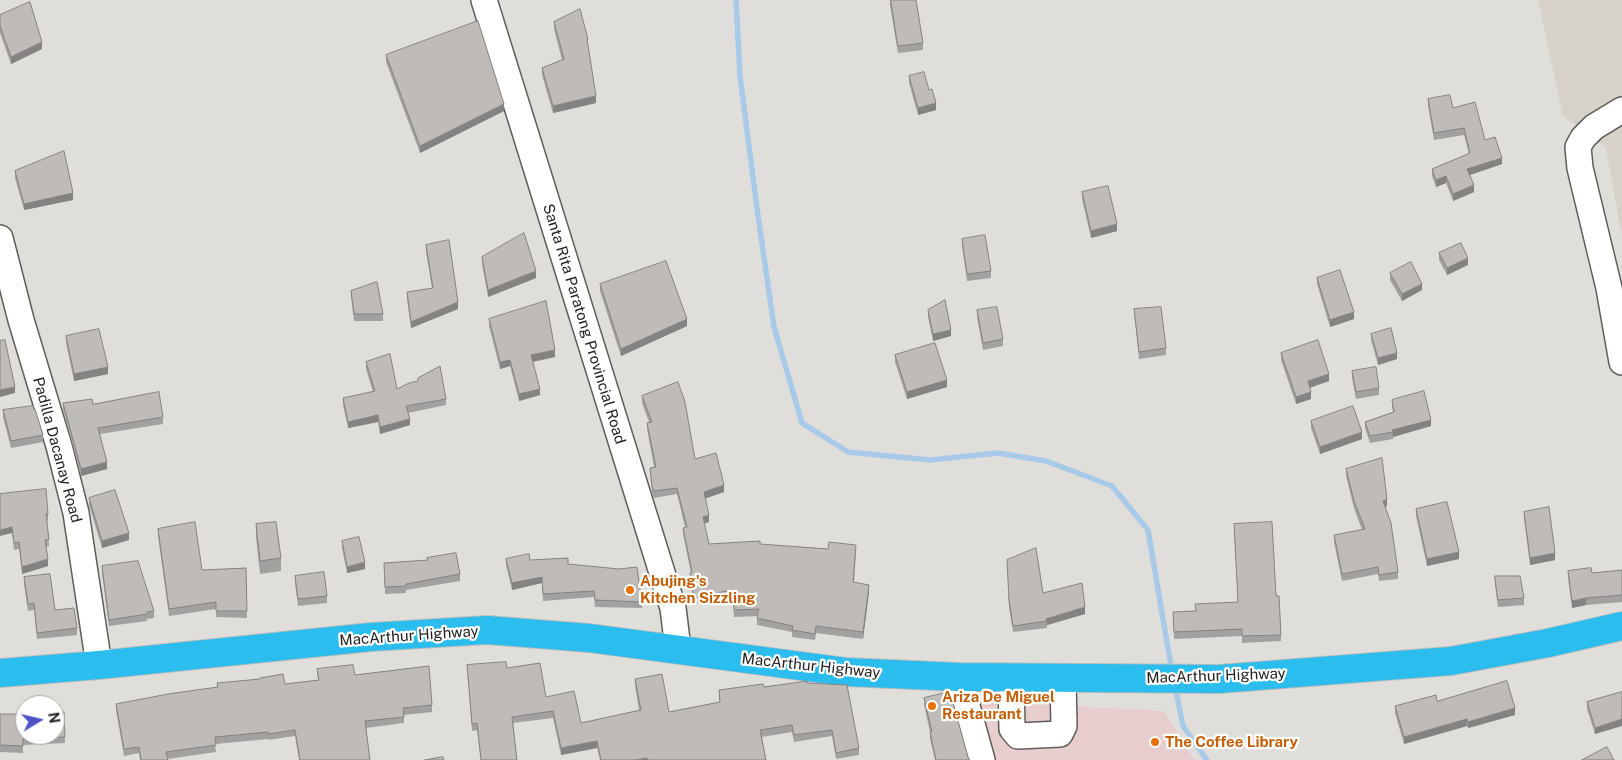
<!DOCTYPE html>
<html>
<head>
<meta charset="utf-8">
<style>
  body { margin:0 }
  #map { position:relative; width:1622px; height:760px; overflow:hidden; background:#e0dedb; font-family:"Public Sans",sans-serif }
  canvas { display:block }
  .north { position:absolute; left:15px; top:695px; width:50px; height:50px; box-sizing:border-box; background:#fff; border:1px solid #a7a7a6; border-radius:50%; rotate:81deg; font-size:14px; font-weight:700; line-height:20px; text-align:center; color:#232321 }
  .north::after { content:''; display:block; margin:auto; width:18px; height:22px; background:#4e53c9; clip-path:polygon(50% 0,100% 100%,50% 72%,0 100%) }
</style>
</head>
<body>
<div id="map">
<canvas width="1622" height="760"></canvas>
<div class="north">N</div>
</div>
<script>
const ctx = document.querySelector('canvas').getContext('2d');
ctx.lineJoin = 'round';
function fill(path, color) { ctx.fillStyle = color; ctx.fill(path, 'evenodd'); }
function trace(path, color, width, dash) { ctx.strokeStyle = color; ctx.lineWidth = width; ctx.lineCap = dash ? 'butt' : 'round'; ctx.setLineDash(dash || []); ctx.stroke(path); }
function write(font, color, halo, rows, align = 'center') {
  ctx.font = font + ' "Public Sans",sans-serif'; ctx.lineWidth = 4.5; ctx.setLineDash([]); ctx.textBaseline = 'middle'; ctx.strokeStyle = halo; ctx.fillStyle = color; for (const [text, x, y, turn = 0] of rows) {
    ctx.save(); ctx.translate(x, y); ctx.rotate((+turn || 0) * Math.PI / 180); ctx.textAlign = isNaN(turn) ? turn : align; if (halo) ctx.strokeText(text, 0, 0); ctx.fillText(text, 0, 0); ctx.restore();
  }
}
const commercial = new Path2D(`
  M973,701L1164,711L1194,760H988Z`);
const built = new Path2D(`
  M1538,0H1622V237L1606,148L1563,116Z`);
const stream = new Path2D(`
  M736,0L740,76L757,208L774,327L802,423L848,452L930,460L998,453L1046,461L1112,486L1148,530L1172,672
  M1175,686L1183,726L1207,760`);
const minor = new Path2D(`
  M484,0L673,608L678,649
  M1622,110L1594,127L1583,138L1578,147L1580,168L1609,288L1622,362
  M0,238L21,320L59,446L76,513L99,665
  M959,677L982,760
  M1011,677L1012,729L1018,736L1060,734L1064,726L1063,678`);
const highway = new Path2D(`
  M0,673L99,665L371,637L487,630L589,638L846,672L959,677L1219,679L1451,661L1548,643L1622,626`);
const wall = new Path2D(`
  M890,0L923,43V50L898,53L890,5Z
  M0,15L42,49L11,64L0,33Z
  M554,22L588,46L596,103L553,113L542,75V68L562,60L554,29Z
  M386,55L504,111L420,153L386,62Z
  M909,76L929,90L936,110L918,115L909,83Z
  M1428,99L1453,108L1485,140L1502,164L1470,175L1474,192L1453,201L1446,183L1436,187L1432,176V169L1469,154L1464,135L1434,140L1428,106Z
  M15,171L73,200L24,210L15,178Z
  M1082,192L1117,231L1091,238L1082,199Z
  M962,239L991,271V278L967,281L962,246Z
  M426,245L458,309L411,328L407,299V292L432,288L426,252Z
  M1439,253L1468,265L1447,275L1439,260Z
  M482,257L536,278L488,297L482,264Z
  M1390,273L1422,290L1402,301L1390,280Z
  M1317,278L1354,319L1330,327L1317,284Z
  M600,284L687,326L621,356L600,291Z
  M351,291L383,314V321H354L351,297Z
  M1134,309L1166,348V355L1139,359Z
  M928,310L951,336L933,341L928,317Z
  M977,310L1003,339V346L983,350L977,317Z
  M489,319L555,357L533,362L540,395L519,401L510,366L500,369L489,326Z
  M1371,334L1397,359L1378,365L1371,340Z
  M66,336L108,374L74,381L66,343Z
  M1281,353L1329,381L1310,388L1311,399L1296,404L1281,360Z
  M895,355L947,387L907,399L895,362Z
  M366,362L397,389L446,399V405L408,413L410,425L380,434L378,422L348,428L343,405V398L373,392L366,369Z
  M1352,371L1379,388V395L1356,399L1352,378Z
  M642,396L695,459L724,492L705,498L709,522L704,523L709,544H760L856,552L854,583L869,592L863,639L816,633L815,640L792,637V632L757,625V616L734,617L733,597L694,604L690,580V573H691L683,534V528L685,527L677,494L654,498L652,493L650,468L654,467L647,429V423L649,422L642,403Z
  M1392,400L1431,426L1393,437V439L1370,443L1365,428V422L1393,412L1392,407Z
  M63,403L93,404L163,417V424L100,434L107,469L81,476L63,409Z
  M3,410L43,435V442L11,448L3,417Z
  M1311,421L1362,439L1320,454L1311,428Z
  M1346,469L1387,506L1385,507L1398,572V579L1379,581L1378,574L1342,581L1334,542V535L1362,530L1354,508L1346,476Z
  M0,494L48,514V520L47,521L49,546L46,547L48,566L22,574L19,549L14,550L12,533Z
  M89,498L129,540L102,548L89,505Z
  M1416,509L1459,559L1427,566L1416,516Z
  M1524,512L1555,560L1530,565L1524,519Z
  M256,524L281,558V571L260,574L256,537Z
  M1234,524L1276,596L1281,635V641L1242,643V636L1174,639L1173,612L1195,611L1238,602Z
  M158,529L202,570L246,568L247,618L216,617V609L169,616L158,536Z
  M342,541L365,569L347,573L342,548Z
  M506,559L530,560L568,564L642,602V608L595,607L594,597L543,601L542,583L512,590L506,565Z
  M1007,560L1043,593L1085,614L1047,625V628L1013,632L1009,607Z
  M384,563L460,574V581L406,590V593L385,594Z
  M102,566L154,611V618L147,619V621L109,626L102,573Z
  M1622,570V602L1586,605L1572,608L1568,578V571L1592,573Z
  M295,576L327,596V603L298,606L295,583Z
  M1495,576L1524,598V605L1498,607L1495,583Z
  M24,577L55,610L77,628V635L37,639L34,610L28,611L24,584Z
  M467,665L507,668L581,723L639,710L635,686V679L669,712L719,702V690L807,683L859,748V755L836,759L832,736L794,742L792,732L762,737L766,760H600L597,748L561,755L553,718L513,723L517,760H481L477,730L472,731Z
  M317,669L355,675L432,705V712L404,715V723L366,728L370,760H299L295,736L268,740V739L215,744L216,752L168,759V760H140L139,753L124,756L116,710V704L217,687V683L285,684L318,680Z
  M1622,692L1595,734L1587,709V702Z
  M924,698L968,757L970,760H935L930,739V732L924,705Z
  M1437,701L1515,715L1468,728L1467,726L1404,744L1395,713V706Z
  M64,712L65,743L23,745V753L0,752V714L25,735Z`);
const shadedWall = new Path2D(`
  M42,42V49L11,64V57Z
  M596,96V103L553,113V106Z
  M936,103V110L918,115V108Z
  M504,104V111L420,153V146Z
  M1502,158V164L1467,176V169Z
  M1446,176V183L1436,187V180Z
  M1474,185V192L1453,201V194Z
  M73,193V200L24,210V204Z
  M1117,224V231L1091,238V231Z
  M1468,258V265L1447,275V268Z
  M536,271V278L488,297V290Z
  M1422,284V290L1402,301V294Z
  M458,302V309L411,328V322Z
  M1354,312V319L1330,327V320Z
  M687,319V326L621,356V349Z
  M951,330V336L933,341V334Z
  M555,350V357L531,362V355Z
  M1397,353V359L1378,365V358Z
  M510,360V366L500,369V362Z
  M108,367V374L74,381V374Z
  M1329,374V381L1308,388V381Z
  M947,380V387L907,399V392Z
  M15,387V393L0,397V390Z
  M540,389V395L519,401V394Z
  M1311,392V399L1296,404V397Z
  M378,415V422L348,428V422Z
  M410,419V425L380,434V427Z
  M1431,420V426L1393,437L1392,430Z
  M1362,432V439L1320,454V447Z
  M107,462V469L81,476V469Z
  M724,485V492L704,499V492Z
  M1387,499V506L1383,507V501Z
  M709,515V522L703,524V517Z
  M12,527V533L0,536V530Z
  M129,533V540L102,548V541Z
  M1459,552V559L1427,566V559Z
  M1555,553V560L1530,565V558Z
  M48,559V566L22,574V567Z
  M365,562V569L347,573V567Z
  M542,577V583L512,590V583Z
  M869,585V592L863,639V632Z
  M1586,598V605L1572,608V601Z
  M1085,607V614L1047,625L1046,619Z
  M1515,708V715L1468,728V722Z
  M1467,719V726L1404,744V737Z
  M1622,719V726L1595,734V728Z
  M597,741V748L561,755V748Z
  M647,758V760H635Z`);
const building = new Path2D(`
  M891,0H916L923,43L898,46Z
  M30,2L42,42L11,57L0,26V15Z
  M580,9L588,39H587L596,96L553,106L542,68L564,59L554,22Z
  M478,21L504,104L420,146L386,55Z
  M924,72L929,90L932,89L936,103L918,108L909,76Z
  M1450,95L1453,108L1475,102L1485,140L1495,137L1502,158L1467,169L1474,185L1453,194L1446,176L1436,180L1432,169L1470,153L1464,128L1434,133L1428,99Z
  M64,151L73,193L24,204L15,171Z
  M1108,186L1117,224L1091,231L1082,192Z
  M524,233L536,271L488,290L482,257Z
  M985,235L991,271L967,274L962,239Z
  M449,240L458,302L411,322L407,292L433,288L426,245Z
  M1461,243L1468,258L1447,268L1439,253Z
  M666,261L687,319L621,349L600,284Z
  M1411,262L1422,284L1402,294L1390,273Z
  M1340,270L1354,312L1330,320L1317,278Z
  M377,282L383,314H354L351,291Z
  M945,300L951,330L933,334L928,310Z
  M546,301L555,350L531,355L540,389L519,394L510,360L500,362L489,319Z
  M997,307L1003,339L983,343L977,310Z
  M1161,307L1166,348L1139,352L1134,309Z
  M1391,328L1397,353L1378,358L1371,334Z
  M99,329L108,367L74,374L66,336Z
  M5,340L15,387L0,390V341Z
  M1318,340L1329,374L1308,381L1311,392L1296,397L1281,353Z
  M935,343L947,380L907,392L895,355Z
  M390,354L397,389L409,383L418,381V378L440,366L446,399L406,406L410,419L380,427L378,415L348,422L343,398L375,391L366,362Z
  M1376,367L1379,388L1356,392L1352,371Z
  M678,382L685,402L695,459L716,453L724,485L704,492L709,515L703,517L709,544L760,541V544L828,549L829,542L856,545L853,582L869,585L863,632L816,626L815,634L792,630L793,626L757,618L759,609L734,610L733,590L694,597L690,573L692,572L683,528L687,527L677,488L654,491L652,486L650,468L656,467L647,423L652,422L642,396Z
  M1424,391L1431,420L1392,430L1393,432L1370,436L1365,422L1394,412L1392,400Z
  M159,392L163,417L98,428L107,462L81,469L63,403L92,399L93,404Z
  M33,406L34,410L35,409L43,435L11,441L3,410Z
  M1353,406L1362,432L1320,447L1311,421Z
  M1382,458L1387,499L1383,501L1391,523L1398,572L1379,575L1378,567L1342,574L1334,535L1365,529L1354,501L1346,469Z
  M46,489L48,514H46L49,540H45L48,559L22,567L19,542L14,543L12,527L0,530V494Z
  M115,490L129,533L102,541L89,498Z
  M1447,502L1459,552L1427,559L1416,509Z
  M1549,507L1555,553L1530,558L1524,512Z
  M195,522L202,570L246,568L247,611H216V602L169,609L158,529Z
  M276,522L281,558L260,561L256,524Z
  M1272,522L1276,596H1279L1281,635L1242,636V629L1174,632L1173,612L1196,611L1195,604L1238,602L1234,524Z
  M359,537L365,562L347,567L342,541Z
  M1036,548L1043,593L1082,583L1085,607L1046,619L1047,621L1013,626L1009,600L1007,560Z
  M456,553L460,574L406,584V586L385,587L384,563L428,560L427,558Z
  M529,554L530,560L568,558V564L619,569L637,567L642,602L595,600L594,591L543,594L542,577L512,583L506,559Z
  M138,561L154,611L147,612V614L109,620L102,566Z
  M1591,568L1592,573L1622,570V595L1586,598L1572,601L1568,571Z
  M324,572L327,596L298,599L295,576Z
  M50,574L55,610L74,608L77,628L37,633L34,603L28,604L24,577Z
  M1495,576H1520L1524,598L1498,600Z
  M506,662L507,668L540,663L546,697L574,691L581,723L641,710L635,679L662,674L669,712L720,702L719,690L763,684L764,687L807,681V683L847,685L859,748L836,753L832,730L794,735L792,725L760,730L766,760H648L647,758L635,760H601L597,741L561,748L553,711L512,717L517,760H481L477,723L472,724L467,665Z
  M353,665L355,675L429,666L432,705L403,708L404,717L365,721L370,760H300L295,730L268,734V732L215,737L216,745L166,752L168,760H141L139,747L124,749L116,704L168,694L218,687L217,683L260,679V678L283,674L285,684L319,680L317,669Z
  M1507,681L1515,708L1468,722L1467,719L1404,737L1395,706L1436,695L1437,701Z
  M950,692L968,757L970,760H936L930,732H932L924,698Z
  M1622,692V719L1595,728L1587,702Z
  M55,712H64L65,737L23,738V746L0,745V714H25V735H55Z
  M1607,747L1614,760H1582Z
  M443,757L444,760H425Z`);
const markers = [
  [630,590,5,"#e8710a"],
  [932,706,5,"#e8710a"],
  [1155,742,5,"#e8710a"]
];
const streetNames = [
  ["Santa Rita Paratong Provincial Road",584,324,73],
  ["Padilla Dacanay Road",57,450,75],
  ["MacArthur Highway",409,636,-4],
  ["MacArthur Highway",811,666,6],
  ["MacArthur Highway",1216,676,-2]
];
const foodNames = [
  ["Abujing's",640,581],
  ["Kitchen Sizzling",640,598],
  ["Ariza De Miguel",942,697],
  ["Restaurant",942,714],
  ["The Coffee Library",1165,742]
];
fill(commercial, '#e8cdce');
fill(built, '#d6d1c9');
trace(stream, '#a9c9e8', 5.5);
trace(minor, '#5f5e5b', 28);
trace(highway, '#bdbdbc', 30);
trace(minor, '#fff', 25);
trace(highway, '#2abdee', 28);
fill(wall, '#a3a19f');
fill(shadedWall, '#858382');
fill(building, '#bebbb9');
trace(building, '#858382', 1);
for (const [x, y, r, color] of markers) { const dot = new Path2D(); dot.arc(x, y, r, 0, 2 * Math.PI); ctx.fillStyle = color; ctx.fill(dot); trace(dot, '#fff', 2); }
write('15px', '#232321', '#fff', streetNames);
write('bold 15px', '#c56008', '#fff', foodNames, 'left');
</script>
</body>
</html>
